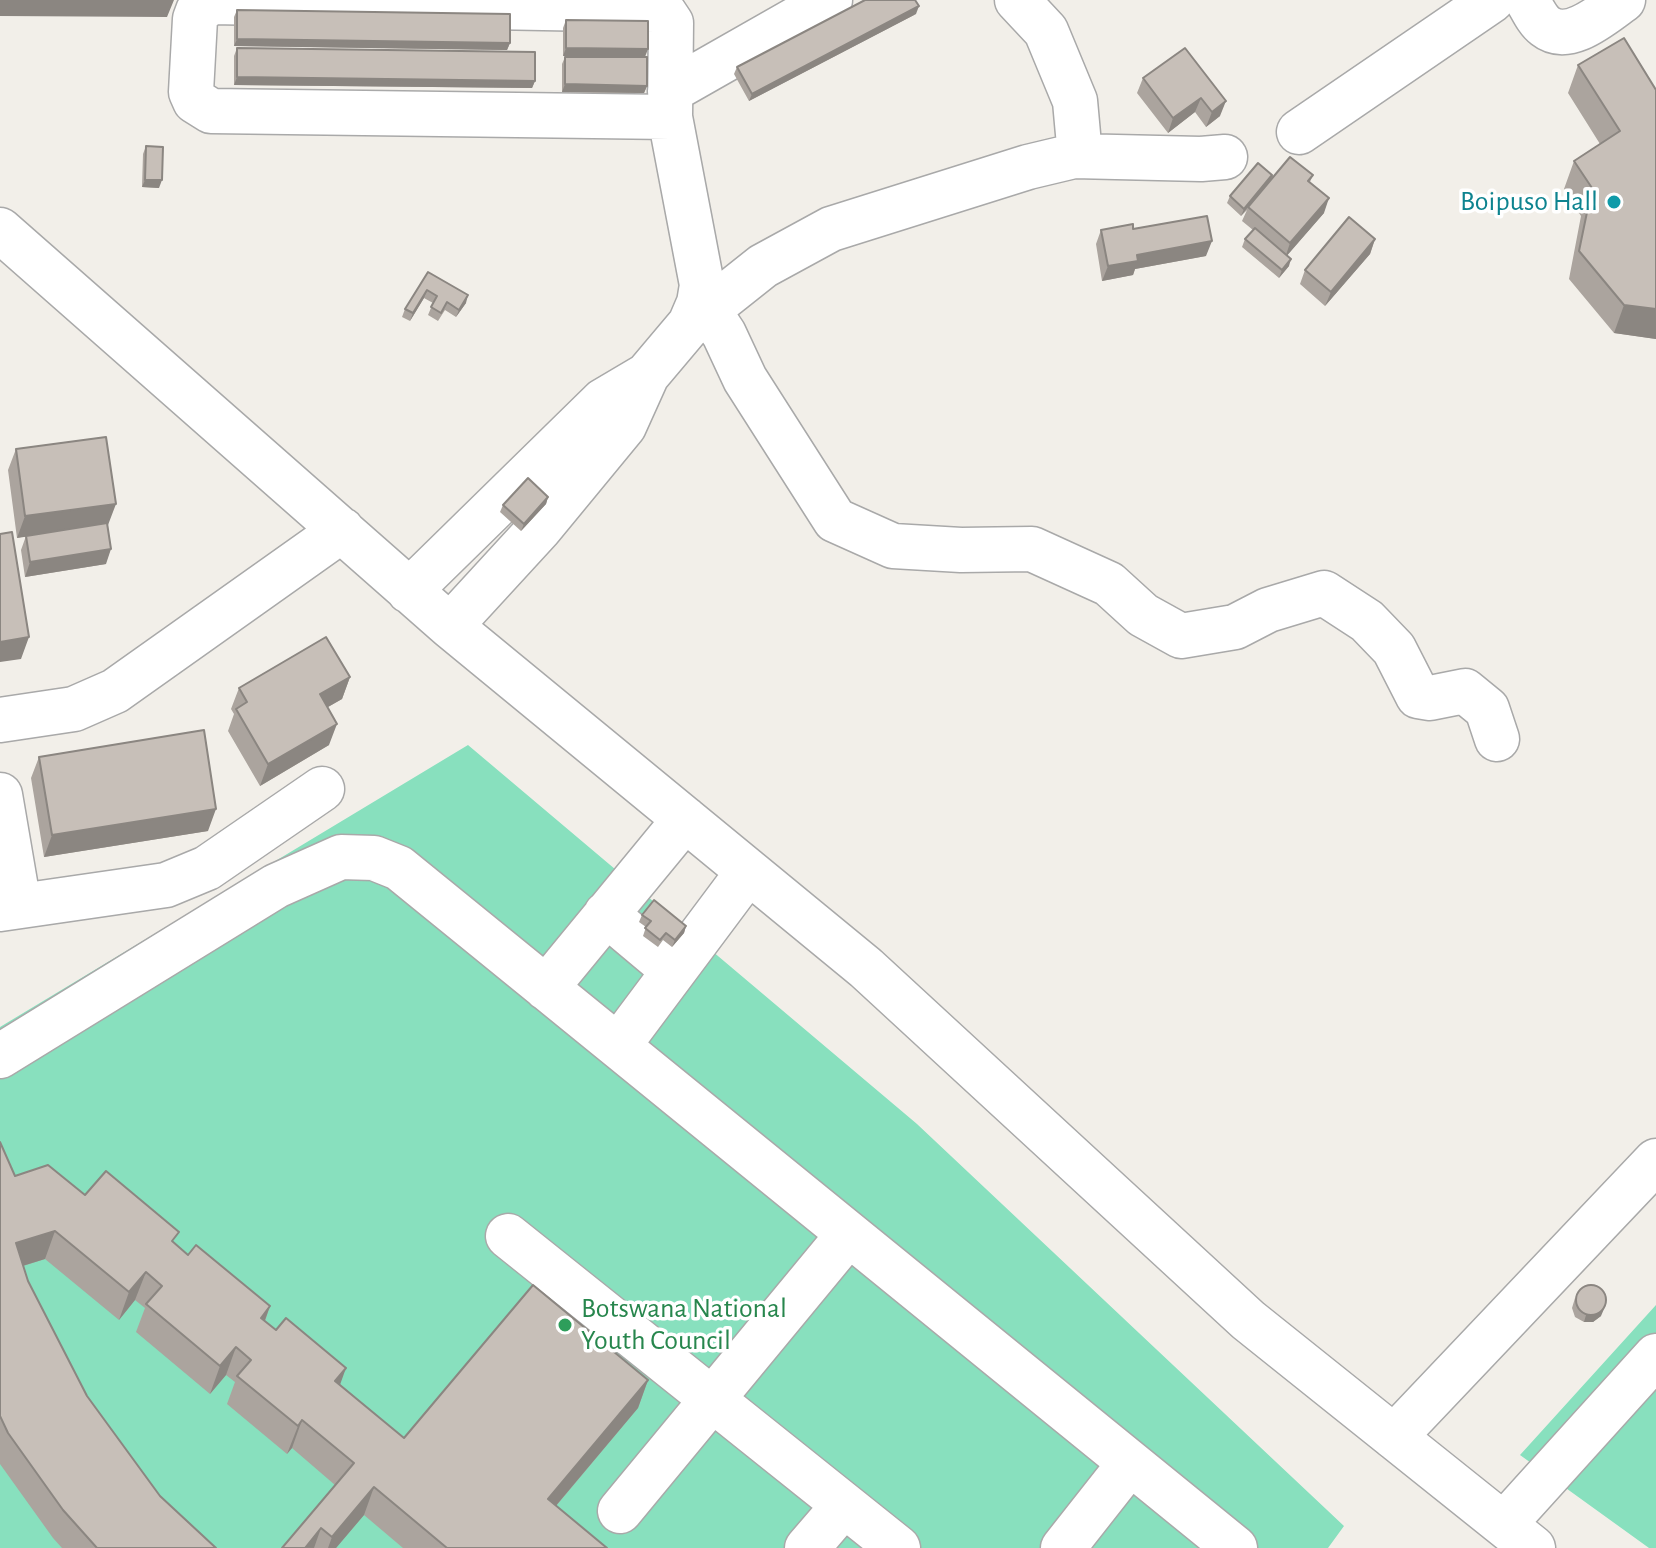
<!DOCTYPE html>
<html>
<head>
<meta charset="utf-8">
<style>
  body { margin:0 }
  canvas { display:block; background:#f2efe9 }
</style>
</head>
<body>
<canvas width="1656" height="1548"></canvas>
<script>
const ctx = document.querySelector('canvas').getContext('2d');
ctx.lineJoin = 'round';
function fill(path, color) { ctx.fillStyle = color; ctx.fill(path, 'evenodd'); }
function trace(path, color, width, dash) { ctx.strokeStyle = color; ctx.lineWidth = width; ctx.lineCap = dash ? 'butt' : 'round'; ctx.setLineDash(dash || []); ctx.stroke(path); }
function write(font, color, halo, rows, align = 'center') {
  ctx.font = font + ' "Alegreya Sans",sans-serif'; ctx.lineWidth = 7; ctx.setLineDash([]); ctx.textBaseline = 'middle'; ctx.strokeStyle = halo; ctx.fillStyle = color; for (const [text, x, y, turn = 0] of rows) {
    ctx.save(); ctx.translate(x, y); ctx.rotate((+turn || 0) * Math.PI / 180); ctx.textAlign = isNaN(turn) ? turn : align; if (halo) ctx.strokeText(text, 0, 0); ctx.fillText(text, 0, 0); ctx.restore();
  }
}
const pitch = new Path2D(`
  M468,745L917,1124L1344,1526L1328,1548H0V1027Z
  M1656,1305V1548H1649L1520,1455Z`);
const minor = new Path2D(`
  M1017,0L1046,31L1075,101L1080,156
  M1527,0C1532,8 1537,20 1545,26C1569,45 1603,14 1623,0
  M670,91L830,0
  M670,117L211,111L195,101L191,92L195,19L198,11L212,2L654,10L665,14L671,23L670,117L702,285L699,303L690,324
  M1299,132L1492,0
  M0,230L450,626L866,968L1248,1320L1533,1548
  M708,310L724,334L745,379L835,520L893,546L961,550L1032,549L1109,584L1143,615L1181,636L1235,627L1268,610L1324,593L1367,621L1394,649L1418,696L1430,698L1465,691L1487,709L1497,739
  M409,591L603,401L647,375
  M450,626L540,528L624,426L647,375L690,324L763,266L831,229L1028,167L1074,156L1201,159L1225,157
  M0,720L74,709L115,691L342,530
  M0,795L19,906
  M0,909L166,885L207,868L322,789
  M606,914L674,971
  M546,988L685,819
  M618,1046L748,872
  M0,1056L276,886L341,857L374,858L399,868L1235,1548
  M508,1236L898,1548
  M1394,1437L1656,1161
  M620,1511L848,1235
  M1504,1524L1656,1356
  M807,1548L844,1505
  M1063,1548L1130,1463`);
const wall = new Path2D(`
  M237,10L510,43L507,50L234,46V17Z
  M916,14L749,101L734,74L737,67Z
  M566,20L648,21L563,56V28Z
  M237,48L535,81L532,88L234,85V56Z
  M1185,48L1220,116L1206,127L1195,112L1168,133L1137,93L1143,78Z
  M565,57L647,86L644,93L562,92V64Z
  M1578,65L1656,90V339L1614,333L1569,279L1581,216L1564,189L1574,161L1600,144L1568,93Z
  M146,146L159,188L142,187L143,154Z
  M1272,175L1270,180L1313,175L1310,182L1324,213L1287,255L1289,266L1279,278L1242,247L1245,239L1253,230L1242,221L1247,210L1241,216L1227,203L1230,196Z
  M1133,229L1206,256L1135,269L1133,275L1102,281L1096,244L1101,230Z
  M1375,239L1370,254L1325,306L1300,284L1305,270Z
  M428,272L466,303L456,317L445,310L438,321L428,315L433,303L424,298L410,321L402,317L405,309Z
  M16,449L107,525L106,564L25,577L21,550L26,536L17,538L8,470Z
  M548,497L546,504L521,531L500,512L503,505Z
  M350,677L342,699L328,707L329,745L260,786L228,731L234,714L231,709L239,688Z
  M39,757L208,831L44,857L31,778Z
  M642,915L686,926L684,933L672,947L663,940L658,947L643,936L646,927L639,922Z
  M0,1142L15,1176L85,1195L175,1244L188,1255L270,1306L265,1321L404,1438L648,1380L638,1408L556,1506L607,1548H403L364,1515L336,1548H282L335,1485L292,1448L287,1454L227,1404L235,1382L226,1375L210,1394L136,1332L145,1308L135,1300L119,1320L45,1259L23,1266L28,1281L87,1396L160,1496L216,1548H62L53,1538L0,1464Z
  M1575,1298L1601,1316L1593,1322H1584L1575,1317L1572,1308Z`);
const shadedWall = new Path2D(`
  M0,0H174L167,17L0,16Z
  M919,6L916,14L749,101L752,94Z
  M237,39L510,43L507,50L234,46Z
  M566,48L648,49L645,57L563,56Z
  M237,77L535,81L532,88L234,85Z
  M565,84L647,86L644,93L562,92Z
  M1201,98L1195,112L1168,133L1173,118Z
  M1226,101L1220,116L1206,127L1212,112Z
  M1272,175L1269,183L1248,207L1241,216L1244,209Z
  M145,180H162L159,188L142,187Z
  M1329,198L1324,213L1285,258L1290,243Z
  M1375,239L1370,254L1325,306L1331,292Z
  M1212,241L1206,256L1135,269L1133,275L1102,281L1108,266L1137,255Z
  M1291,259L1289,266L1279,278L1282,270Z
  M427,290L424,298L410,321L413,313Z
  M468,295L466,303L456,317L459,310Z
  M1624,305L1656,309V339L1614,333Z
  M548,497L546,504L521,531L524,524Z
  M116,504L108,525L17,538L25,516Z
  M111,549L106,564L25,577L30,562Z
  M29,637L21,659L0,662V642Z
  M350,677L342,699L312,716L320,694Z
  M337,724L329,745L260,786L268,764Z
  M216,809L208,831L44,857L52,835Z
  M686,926L684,933L672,947L675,940Z
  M55,1231L45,1259L6,1271L16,1243Z
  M146,1272L135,1300L119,1320L129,1292Z
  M270,1306L260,1334L261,1318Z
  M1604,1309L1601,1316L1593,1322H1584L1586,1315Z
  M236,1347L226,1375L210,1394L220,1366Z
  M346,1368L336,1396L335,1381Z
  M648,1380L638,1408L538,1527L548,1499Z
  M302,1420L292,1448L287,1454L298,1426Z
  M374,1487L364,1515L336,1548H328L332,1537Z
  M321,1528L314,1548H305Z`);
const building = new Path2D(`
  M865,0H915L919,6L752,94L737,67Z
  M237,10L510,14V43L237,39Z
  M566,20L648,21V49L566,48Z
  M1624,38L1656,90V309L1624,305L1579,251L1592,188L1574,161L1620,131L1578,65Z
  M237,48L535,52V81L237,77Z
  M1185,48L1226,101L1212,112L1201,98L1173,118L1143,78Z
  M565,57H647V86L565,84Z
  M146,146L163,147L162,180H145Z
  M1290,157L1313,175L1308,181L1329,198L1290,243L1248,207Z
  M1258,163L1272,175L1244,209L1230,196Z
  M1207,216L1212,241L1137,255L1138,261L1108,266L1101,230L1133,224V229Z
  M1349,217L1375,239L1331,292L1305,270Z
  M1255,228L1291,259L1282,270L1245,239Z
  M428,272L468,295L459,310L447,302L441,313L431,307L437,296L427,290L413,313L405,309Z
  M106,437L116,504L25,516L16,449Z
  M528,478L548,497L524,524L503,505Z
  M107,523L111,549L30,562L26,536Z
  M12,532L29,637L0,642V534Z
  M326,637L350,677L320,694L337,724L268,764L236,709L247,702L239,688Z
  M204,730L216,809L52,835L39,757Z
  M654,900L686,926L675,940L666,933L660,940L645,928L651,921L642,915Z
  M0,1142L15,1176L48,1165L85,1195L106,1171L179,1232L172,1241L188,1255L196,1245L270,1306L261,1318L276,1330L286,1318L346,1368L335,1381L404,1438L533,1285L648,1380L548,1499L607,1548H447L374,1487L332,1537L321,1528L305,1548H282L354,1463L302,1420L298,1426L237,1376L251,1360L236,1347L220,1366L146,1304L162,1286L146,1272L129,1292L55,1231L16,1243L28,1281L87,1396L160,1496L216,1548H97L63,1510L8,1433L0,1416Z
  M1576 1300a15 15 0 1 1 30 0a15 15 0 1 1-30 0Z`);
const markers = [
  [1614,202,8,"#0f9aa8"],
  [565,1325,8,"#2e9e5b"]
];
const cultureNames = [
  ["Boipuso Hall",1598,202]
];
const leisureNames = [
  ["Botswana National",581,1309],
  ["Youth Council",581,1341]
];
fill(pitch, '#88e0be');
trace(minor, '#a9a9a9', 47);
trace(minor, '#fff', 44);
fill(wall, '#aba49e');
fill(shadedWall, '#8b8681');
fill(building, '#c7bfb8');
trace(building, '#8b8681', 2);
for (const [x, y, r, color] of markers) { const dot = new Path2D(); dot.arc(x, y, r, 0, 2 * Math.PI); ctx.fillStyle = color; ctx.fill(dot); trace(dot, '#fff', 3); }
write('28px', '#0d838f', '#fff', cultureNames, 'right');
write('28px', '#27864d', '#fff', leisureNames, 'left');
</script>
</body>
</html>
